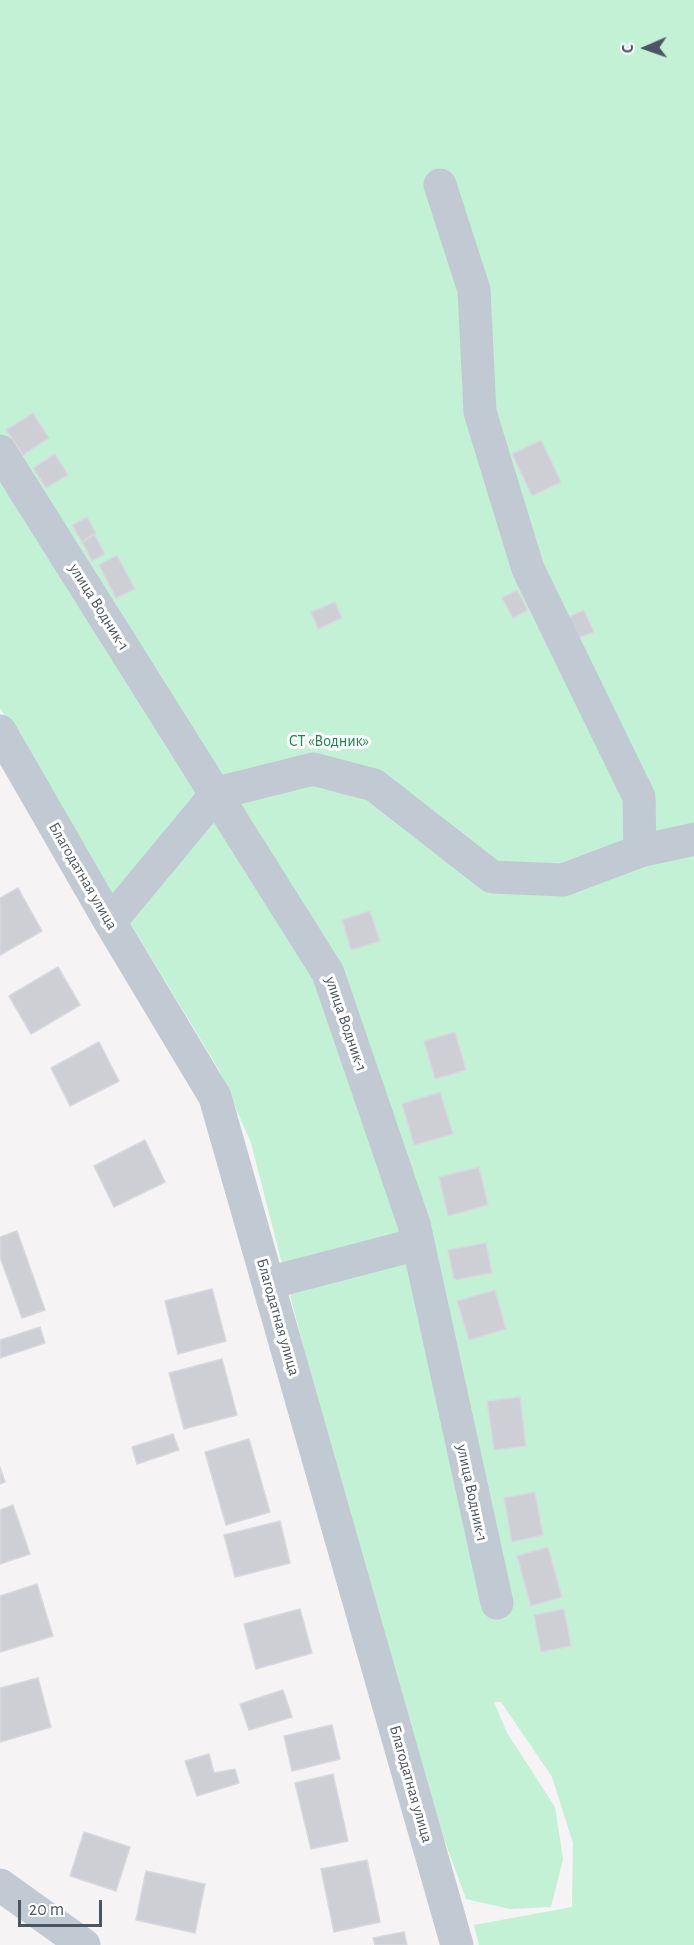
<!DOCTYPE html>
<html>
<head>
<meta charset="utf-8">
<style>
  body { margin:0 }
  #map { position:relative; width:694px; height:1945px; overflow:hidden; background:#f5f3f3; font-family:"Alegreya Sans",sans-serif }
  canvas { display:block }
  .north { position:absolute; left:616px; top:18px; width:60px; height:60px; -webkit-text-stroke:4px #fff; paint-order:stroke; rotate:268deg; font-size:16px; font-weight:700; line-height:24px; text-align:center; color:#4a5661 }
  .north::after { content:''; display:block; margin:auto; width:21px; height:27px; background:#4a5661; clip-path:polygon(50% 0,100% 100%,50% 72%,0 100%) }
  .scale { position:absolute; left:18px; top:1900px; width:84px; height:27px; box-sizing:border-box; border:3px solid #4a5661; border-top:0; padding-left:8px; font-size:18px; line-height:21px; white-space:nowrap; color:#4a5661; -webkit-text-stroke:4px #fff; paint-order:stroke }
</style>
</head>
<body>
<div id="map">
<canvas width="694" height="1945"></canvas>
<div class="north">С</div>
<div class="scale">20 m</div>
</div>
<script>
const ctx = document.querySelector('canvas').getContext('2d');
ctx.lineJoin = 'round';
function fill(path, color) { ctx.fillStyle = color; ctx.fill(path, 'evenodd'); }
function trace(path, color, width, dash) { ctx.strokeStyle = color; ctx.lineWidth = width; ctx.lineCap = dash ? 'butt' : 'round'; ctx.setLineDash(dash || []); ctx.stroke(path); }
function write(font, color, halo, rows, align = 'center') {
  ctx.font = font + ' "Alegreya Sans",sans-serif'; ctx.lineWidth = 6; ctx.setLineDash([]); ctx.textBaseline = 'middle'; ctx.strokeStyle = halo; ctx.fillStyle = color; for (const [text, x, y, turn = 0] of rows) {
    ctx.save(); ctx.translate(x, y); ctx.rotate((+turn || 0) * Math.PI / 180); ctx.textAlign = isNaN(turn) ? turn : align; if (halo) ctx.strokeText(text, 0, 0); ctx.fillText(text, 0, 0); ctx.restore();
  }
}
const green = new Path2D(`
  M0,0H694V1945H479L474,1925L572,1907L573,1843L552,1777L501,1702H494L507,1733L555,1807L563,1859L551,1907L510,1909L466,1899L413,1754L316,1396L251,1143L219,1070L0,708Z`);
const building = new Path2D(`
  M33,413L49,438L23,455L6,430Z
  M541,440L561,482L532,496L512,454Z
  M55,454L68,475L46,488L33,468Z
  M87,517L96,533L82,542L72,525Z
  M94,534L105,554L92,561L82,542Z
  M117,555L135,589L116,598L99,565Z
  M517,590L528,610L513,618L502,598Z
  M335,602L342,618L318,629L311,612Z
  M584,610L594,632L578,638L568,617Z
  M18,888L42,931L0,955V898Z
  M370,911L380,941L351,950L342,920Z
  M58,967L80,1005L31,1034L9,996Z
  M455,1032L466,1070L435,1079L424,1041Z
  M99,1042L119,1081L70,1106L51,1068Z
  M440,1092L453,1134L414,1145L402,1104Z
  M145,1140L165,1182L114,1207L94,1166Z
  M479,1167L488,1205L448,1216L439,1177Z
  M17,1231L45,1310L22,1318L0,1257V1237Z
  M486,1243L492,1273L454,1280L448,1250Z
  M212,1289L226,1341L178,1354L165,1301Z
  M495,1290L506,1329L469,1340L457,1301Z
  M40,1327L45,1343L0,1358V1340Z
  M222,1359L237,1415L184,1429L169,1373Z
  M520,1397L526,1446L494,1450L487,1401Z
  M173,1434L179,1450L137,1464L132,1447Z
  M249,1439L270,1512L226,1525L205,1452Z
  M0,1467L5,1482L0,1484Z
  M535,1492L543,1535L512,1542L504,1498Z
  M13,1505L30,1554L0,1564V1510Z
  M280,1521L290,1563L235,1577L224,1535Z
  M548,1547L562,1597L531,1606L517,1556Z
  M37,1584L53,1636L0,1652V1596Z
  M300,1609L312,1653L256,1669L244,1624Z
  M564,1609L571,1646L541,1652L534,1615Z
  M38,1678L51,1727L0,1742V1688Z
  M283,1690L292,1717L249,1730L240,1704Z
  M332,1725L340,1759L292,1771L284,1736Z
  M209,1754L214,1773L235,1769L239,1783L197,1796L185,1761Z
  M333,1774L348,1841L311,1849L295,1783Z
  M84,1832L130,1847L116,1891L70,1876Z
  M367,1860L380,1922L334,1932L321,1869Z
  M146,1871L205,1884L195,1933L136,1920Z
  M404,1932L407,1945H375L373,1938Z`);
const minor = new Path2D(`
  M440,185L474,290L480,412L528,569L639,797L640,851
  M0,451L328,973L414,1224L497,1603
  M0,731L110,922L215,1097L457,1945
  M110,922L217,793L313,769L374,785L492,877L563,880L640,851L694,839
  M268,1283L418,1244
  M0,1885L84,1945`);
const streetNames = [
  ["улица Водник-1",99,607,58],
  ["Благодатная улица",83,876,60],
  ["улица Водник-1",346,1024,71],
  ["Благодатная улица",278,1317,74],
  ["улица Водник-1",472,1493,78],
  ["Благодатная улица",411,1784,74]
];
const parkNames = [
  ["СТ «Водник»",329,741]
];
fill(green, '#c3f1d5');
fill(building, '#cdcfd5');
trace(building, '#d7d9de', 1.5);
trace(minor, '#c1cad2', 33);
write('16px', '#4a5661', '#fff', streetNames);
write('16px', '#17864f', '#fff', parkNames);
</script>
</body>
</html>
